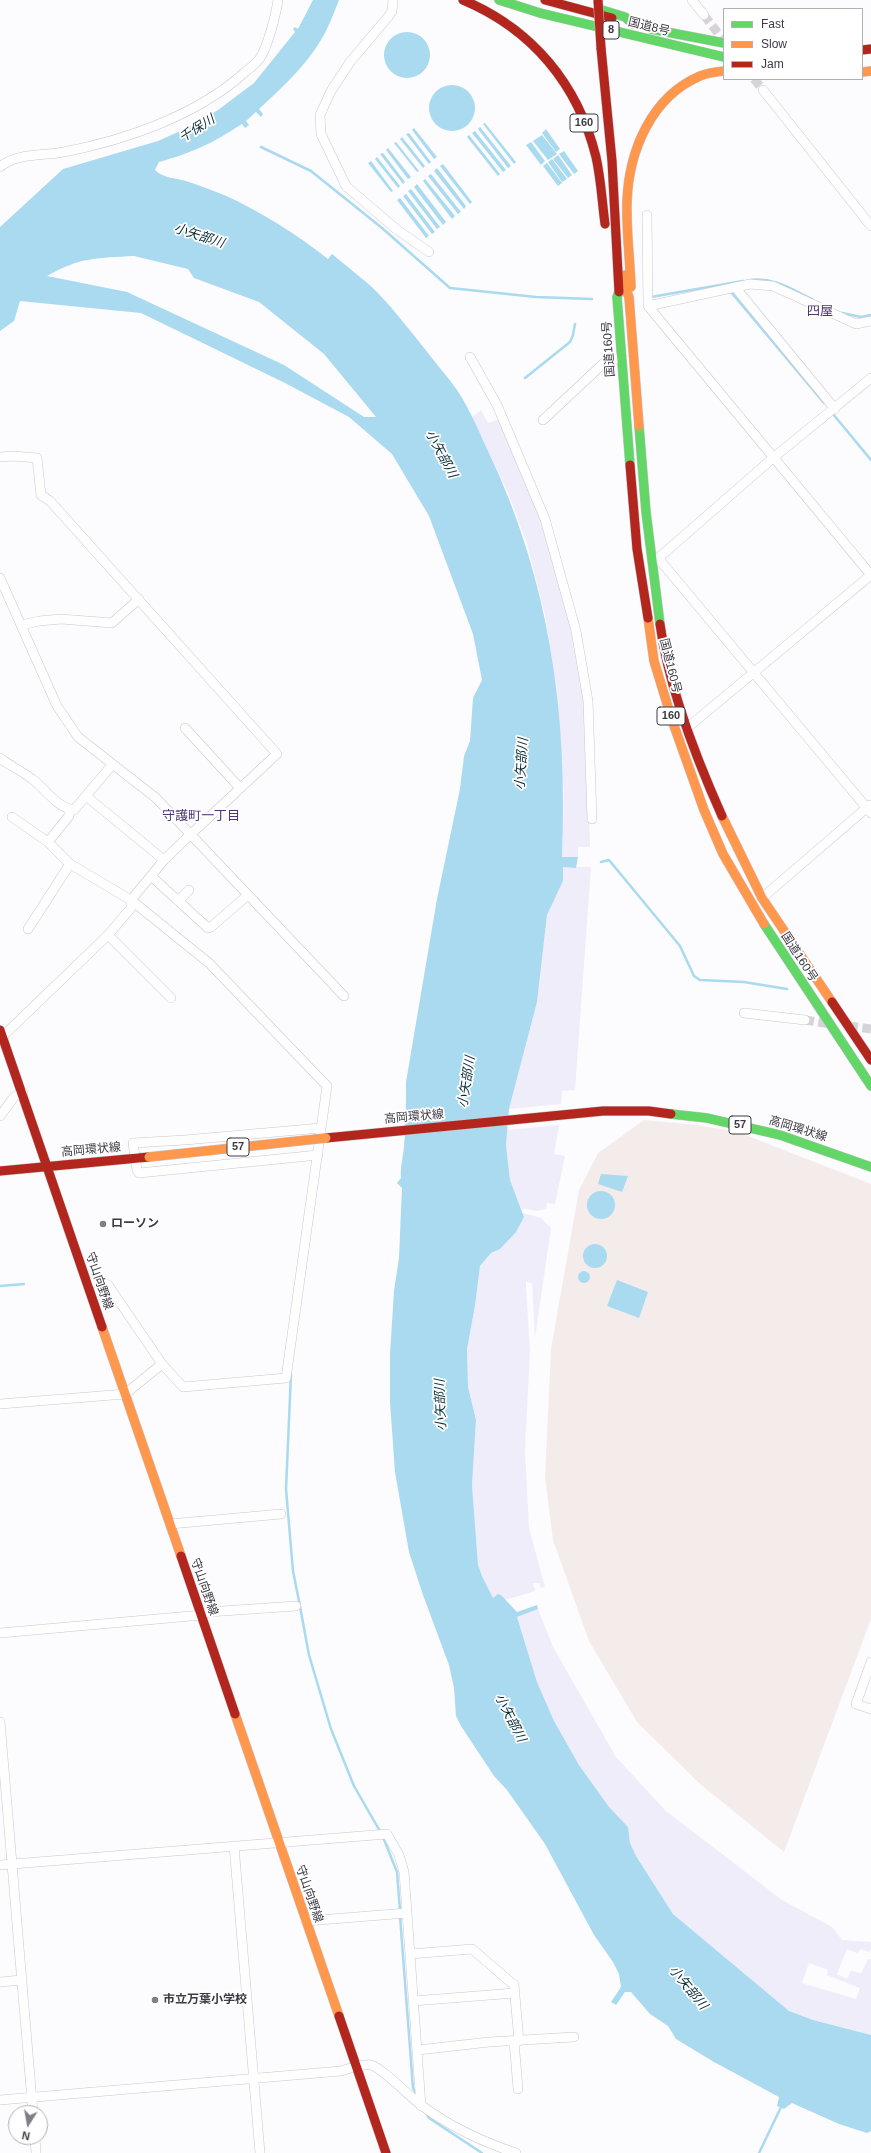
<!DOCTYPE html>
<html>
<head>
<meta charset="utf-8">
<style>
  body { margin:0 }
  #map { position:relative; width:871px; height:2153px; overflow:hidden; background:#fcfbfe; font-family:Helvetica,sans-serif }
  canvas { display:block }
  .legend { position:absolute; left:723px; top:8px; width:140px; height:72px; box-sizing:border-box; background:#fff; border:1px solid #b1b0b5; margin:0; padding:5px 7px; list-style:none; font-size:12px; color:#3d3a45 }
  .legend li { display:flex; align-items:center; gap:8px; height:20px }
  .legend b { width:20px; border:1px solid #b1b0b5 }
  .north { position:absolute; left:8px; top:2105px; width:40px; height:40px; box-sizing:border-box; background:#fff; border:1px solid #b1b0b5; border-radius:50%; rotate:191deg; font-size:11px; font-weight:700; line-height:16px; text-align:center; color:#3d3a45 }
  .north::after { content:''; display:block; margin:auto; width:14px; height:18px; background:#807e86; clip-path:polygon(50% 0,100% 100%,50% 72%,0 100%) }
</style>
</head>
<body>
<div id="map">
<canvas width="871" height="2153"></canvas>
<ul class="legend">
<li><b style="height:5px;background:#63d668"></b>Fast</li>
<li><b style="height:5px;background:#ff974d"></b>Slow</li>
<li><b style="height:5px;background:#b3261e"></b>Jam</li>
</ul>
<div class="north">N</div>
</div>
<script>
const ctx = document.querySelector('canvas').getContext('2d');
ctx.lineJoin = 'round';
function fill(path, color) { ctx.fillStyle = color; ctx.fill(path, 'evenodd'); }
function trace(path, color, width, dash) { ctx.strokeStyle = color; ctx.lineWidth = width; ctx.lineCap = dash ? 'butt' : 'round'; ctx.setLineDash(dash || []); ctx.stroke(path); }
function write(font, color, halo, rows, align = 'center') {
  ctx.font = font + ' Helvetica,"Noto Sans JP",sans-serif'; ctx.lineWidth = 3.5; ctx.setLineDash([]); ctx.textBaseline = 'middle'; ctx.strokeStyle = halo; ctx.fillStyle = color; for (const [text, x, y, turn = 0] of rows) {
    ctx.save(); ctx.translate(x, y); ctx.rotate((+turn || 0) * Math.PI / 180); ctx.textAlign = isNaN(turn) ? turn : align; if (halo) ctx.strokeText(text, 0, 0); ctx.fillText(text, 0, 0); ctx.restore();
  }
}
const industrial = new Path2D(`
  M644,1120L688,1124L735,1131L871,1184V1619L784,1852L700,1784L637,1722L589,1641L553,1540L545,1477L551,1349L579,1190L598,1153Z`);
const green = new Path2D(`
  M481,410L488,423L500,419L536,503L566,607L583,692L588,742L590,847H578V857H562L564,795L556,687L545,615L527,544L509,495L472,417Z
  M563,867H591L575,1090L562,1091L561,1104L509,1109L537,1002L547,915L563,881Z
  M559,1125L554,1154L565,1156L555,1204L547,1203L546,1209L536,1211L521,1208L510,1180L506,1145L507,1130Z
  M523,1213L541,1218L551,1228L535,1338L532,1283L526,1282V1288L530,1350L525,1451L529,1528L545,1587L541,1588L539,1583H533L535,1591L505,1600L501,1595L493,1598L482,1576L478,1565L472,1485L476,1420L468,1387L467,1349L475,1306L480,1266L491,1253L500,1249L523,1217Z
  M538,1609L553,1647L616,1757L666,1811L782,1900L832,1927L842,1940L871,1942V1949L869,1952L861,1949L857,1953L847,1949L837,1974L847,1979L851,1970L861,1974L868,1959H871V2035L813,2020L789,2011L673,1914L636,1856L630,1843L628,1827L609,1807L579,1765L554,1721L537,1682L517,1617ZM809,1963L828,1970L827,1975L860,1988L856,1999L802,1983Z`);
const water = new Path2D(`
  M313,0H339C335,10 331,21 326,31C310,62 284,86 259,109L263,114L261,117L256,112L246,121L249,125L245,128L242,124C211,144 194,152 159,162L155,170C163,178 175,178 186,181C199,185 211,190 224,195C262,212 296,234 328,259L332,254C347,267 364,279 378,293C396,312 412,333 428,353C437,365 448,377 457,390C470,409 479,432 489,453C550,582 568,715 562,857H578L576,868L563,867V881L547,915L537,1002L509,1109L506,1145L510,1180L524,1217L516,1232L500,1249L491,1253L480,1266L475,1306L467,1349L468,1387L476,1420L472,1485L478,1565L482,1576L493,1598L498,1594L501,1595L517,1612L537,1605L538,1609L517,1617L537,1682L554,1721L579,1765L609,1807L628,1827L630,1843L636,1856L673,1914L789,2011L813,2020L871,2035V2131L867,2133L839,2124L792,2103L784,2109L777,2106L779,2097L714,2062L676,2039L668,2026L650,2014L631,1992H625L616,2005L611,2002L621,1987L619,1974L613,1962L594,1935L545,1844L507,1790L494,1776L461,1726L456,1716L454,1688L449,1665L423,1595L409,1552L395,1472L390,1402V1354L394,1291L399,1258L402,1188L397,1183L401,1178C400,1167 403,1158 404,1147C406,1125 406,1104 406,1082L437,899L460,789L464,756L470,741L473,698L482,680L473,634L429,516L392,454L349,417L285,383L141,313L20,301L14,321L0,331V227L63,169L158,141L189,127L218,110L254,83L295,32L293,29L295,27L298,29ZM134,256L188,269L194,278L259,302L324,354L376,417H364L284,365L127,292L47,276C80,257 98,258 134,256Z
  M384 55a23 23 0 1 1 46 0a23 23 0 1 1-46 0Z
  M429 108a23 23 0 1 1 46 0a23 23 0 1 1-46 0Z
  M485,123L516,162L514,164L483,124Z
  M480,127L511,166L508,168L478,129Z
  M414,128L437,157L434,159L412,130Z
  M546,129L560,149L556,152L542,133Z
  M475,131L506,170L503,172L472,133Z
  M409,133L431,162L429,164L406,134Z
  M469,135L500,174L498,176L467,137Z
  M542,135L557,154L548,160L533,141Z
  M402,137L425,166L423,168L400,139Z
  M396,142L419,171L417,172L394,143Z
  M531,142L545,161L541,165L526,145Z
  M388,148L411,177L408,179L386,150Z
  M564,151L578,171L574,174L559,154Z
  M383,153L405,182L403,184L380,154Z
  M558,155L572,175L568,178L553,159Z
  M377,157L400,186L398,188L375,159Z
  M552,159L567,179L562,182L548,162Z
  M371,161L393,191L391,192L368,163Z
  M547,163L562,183L558,186L543,166Z
  M443,164L472,202L470,204L440,166Z
  M437,168L466,206L464,209L434,171Z
  M431,174L461,212L458,214L428,176Z
  M425,179L455,216L452,219L423,181Z
  M417,184L446,222L443,225L414,187Z
  M411,189L440,227L437,229L408,191Z
  M406,194L435,232L432,234L403,196Z
  M400,198L429,236L426,238L397,200Z
  M601,1174L628,1176L622,1192L598,1184Z
  M587 1205a14 14 0 1 1 28 0a14 14 0 1 1-28 0Z
  M583 1256a12 12 0 1 1 24 0a12 12 0 1 1-24 0Z
  M578 1277a6 6 0 1 1 12 0a6 6 0 1 1-12 0Z
  M617,1280L648,1292L639,1318L607,1306Z`);
const stream = new Path2D(`
  M261,147L311,171L382,228L450,288L536,297L592,299
  M750,280C774,277 791,289 812,299
  M731,292L824,403
  M651,297L743,281
  M842,313L861,317L871,315
  M525,378L570,342L573,335L575,324
  M833,414L871,460
  M601,862L609,860L680,946L694,976L700,980L744,982L787,989
  M0,1286L24,1284
  M291,1374L286,1489L293,1571L299,1601L309,1655L331,1729L354,1786L381,1833
  M383,1837L397,1872L400,1911
  M400,1916L413,2088L416,2094
  M426,2113L429,2118L482,2153
  M759,2153L782,2105`);
const streetTunnel = new Path2D(`
  M704,15L724,41
  M754,79L763,90
  M805,1020L830,1024
  M849,1026L871,1029`);
const street = new Path2D(`
  M393,0L392,11L388,17L350,62L331,91L320,115L321,134L346,186L396,229L429,252
  M692,0L704,15
  M763,90L871,226
  M0,167C15,153 44,156 64,152C126,140 198,115 245,72C250,68 257,63 260,58C268,46 276,14 278,0
  M647,215L648,306L871,575
  M735,287L835,409
  M648,306L750,284L773,286L856,324L871,321
  M470,357L497,405L545,519L576,631L588,701L592,819
  M543,420L606,361L622,358
  M0,457L13,456L37,458L41,495L50,501L277,754L191,834L164,860L131,900V908L108,935L2,1037
  M658,558L871,813
  M655,561L773,458L871,378
  M0,578L57,706L78,737L156,798L344,996
  M22,625L39,621L61,619L112,623L139,599
  M185,728L240,788
  M687,728L871,575
  M0,758C10,766 22,771 32,779C45,788 57,808 74,810L112,765
  M86,796L164,860
  M12,817L48,842L70,864L131,900L209,963L327,1086L286,1378L183,1387L162,1364L108,1285L101,1282L87,1283
  M48,842L69,816V809
  M151,876L208,928L211,927L248,895
  M762,898L870,805
  M178,901L189,890
  M28,929L70,864
  M108,935L171,998
  M744,1013L805,1020
  M0,1116L14,1097L23,1092
  M318,1155L139,1173L137,1170L133,1143L185,1140L321,1128
  M0,1404L125,1394L162,1364
  M170,1524L281,1514
  M0,1633L202,1615L208,1612L296,1606
  M871,1662L856,1704L871,1709
  M0,1722L33,2113
  M234,1846L260,2153
  M0,1865L387,1834L399,1855L404,1872L421,2106
  M306,1921L407,1913
  M410,1954L472,1949L514,1985L519,2041
  M0,1982L21,1980
  M413,2001L515,1993
  M514,2041L518,2089
  M418,2050L489,2042L574,2037
  M0,2100L341,2071C349,2069 362,2063 371,2065C382,2068 409,2096 421,2105C449,2126 483,2142 516,2153
  M35,2137L36,2153`);
const fast = new Path2D(`
  M499,0L540,13L724,57
  M602,10L625,17L633,24
  M651,29L724,43
  M619,292L617,297L630,465
  M639,426L646,512L660,624
  M764,924L871,1086
  M671,1114L707,1118L780,1135L871,1167`);
const slow = new Path2D(`
  M862,72L871,71
  M625,275L626,290L629,297L639,426
  M631,287C630,259 626,230 627,201C629,151 651,97 700,76C707,73 716,72 724,71
  M648,618L654,661L672,720L704,810L723,854L764,924
  M722,816L762,898L832,1002
  M102,1327L181,1556
  M235,1714L339,2016`);
const jam = new Path2D(`
  M463,0C532,29 578,84 596,157C601,179 602,202 605,224
  M545,0L612,18
  M601,48L612,161L619,292
  M862,50L871,49
  M630,465L637,549L648,618
  M660,624C668,685 697,760 722,816
  M832,1002L871,1060
  M0,1030L102,1327
  M326,1138L603,1111H649L671,1114
  M0,1171L149,1157
  M181,1556L235,1714
  M339,2016L386,2153`);
const slowBridge = new Path2D(`
  M149,1157L326,1138`);
const jamBridge = new Path2D(`
  M598,0L601,48`);
const markers = [
  [103,1224,4,"#807e86"],
  [155,2000,4,"#807e86"]
];
const shields = [
  [611,30,16],
  [584,123,28],
  [671,716,28],
  [740,1125,22],
  [238,1147,22]
];
const shieldNames = [
  ["8",611,30],
  ["160",584,123],
  ["160",671,716],
  ["57",740,1125],
  ["57",238,1147]
];
const streetNames = [
  ["国道8号",649,27,14],
  ["国道160号",609,349,-94],
  ["国道160号",670,666,76],
  ["国道160号",799,957,57],
  ["高岡環状線",414,1117,-5],
  ["高岡環状線",798,1129,17],
  ["高岡環状線",91,1150,-5],
  ["守山向野線",99,1281,71],
  ["守山向野線",204,1587,71],
  ["守山向野線",309,1894,71]
];
const poiNames = [
  ["ローソン",111,1224],
  ["市立万葉小学校",163,2000]
];
const waterNames = [
  ["千保川",197,129,-32],
  ["小矢部川",199,236,18],
  ["小矢部川",441,454,62],
  ["小矢部川",522,764,-86],
  ["小矢部川",467,1082,-81],
  ["小矢部川",441,1405,-92],
  ["小矢部川",510,1718,63],
  ["小矢部川",688,1988,51]
];
const neighbourhoodNames = [
  ["四屋",820,311],
  ["守護町一丁目",201,816]
];
fill(industrial, '#f4eceb');
fill(green, '#f0edfa');
fill(water, '#a9daef');
trace(stream, '#a9daef', 2.5);
trace(streetTunnel, '#d6d4d9', 9, [9, 4.5]);
trace(street, '#c9c7cd', 10);
trace(fast, '#c9c7cd', 10);
trace(slow, '#c9c7cd', 10);
trace(jam, '#c9c7cd', 10);
trace(street, '#fffeff', 9);
trace(fast, '#63d668', 9);
trace(slow, '#ff974d', 9);
trace(jam, '#b3261e', 9);
trace(slowBridge, '#c9c7cd', 10, []);
trace(jamBridge, '#c9c7cd', 10, []);
trace(slowBridge, '#ff974d', 9);
trace(jamBridge, '#b3261e', 9);
for (const [x, y, r, color] of markers) { const dot = new Path2D(); dot.arc(x, y, r, 0, 2 * Math.PI); ctx.fillStyle = color; ctx.fill(dot); trace(dot, '#fff', 1.5); }
for (const [x, y, w] of shields) { const box = new Path2D(); box.roundRect(x - w / 2, y - 9, w, 18, 3); ctx.fillStyle = '#fff'; ctx.fill(box); trace(box, '#3d3a45', 1); }
write('bold 11px', '#3d3a45', null, shieldNames);
write('12px', '#3d3a45', '#fff', streetNames);
write('bold 12px', '#3d3a45', '#fff', poiNames, 'left');
write('italic 13px', '#0a2e39', '#fff', waterNames);
write('13px', '#4e3571', '#fff', neighbourhoodNames);
</script>
</body>
</html>
